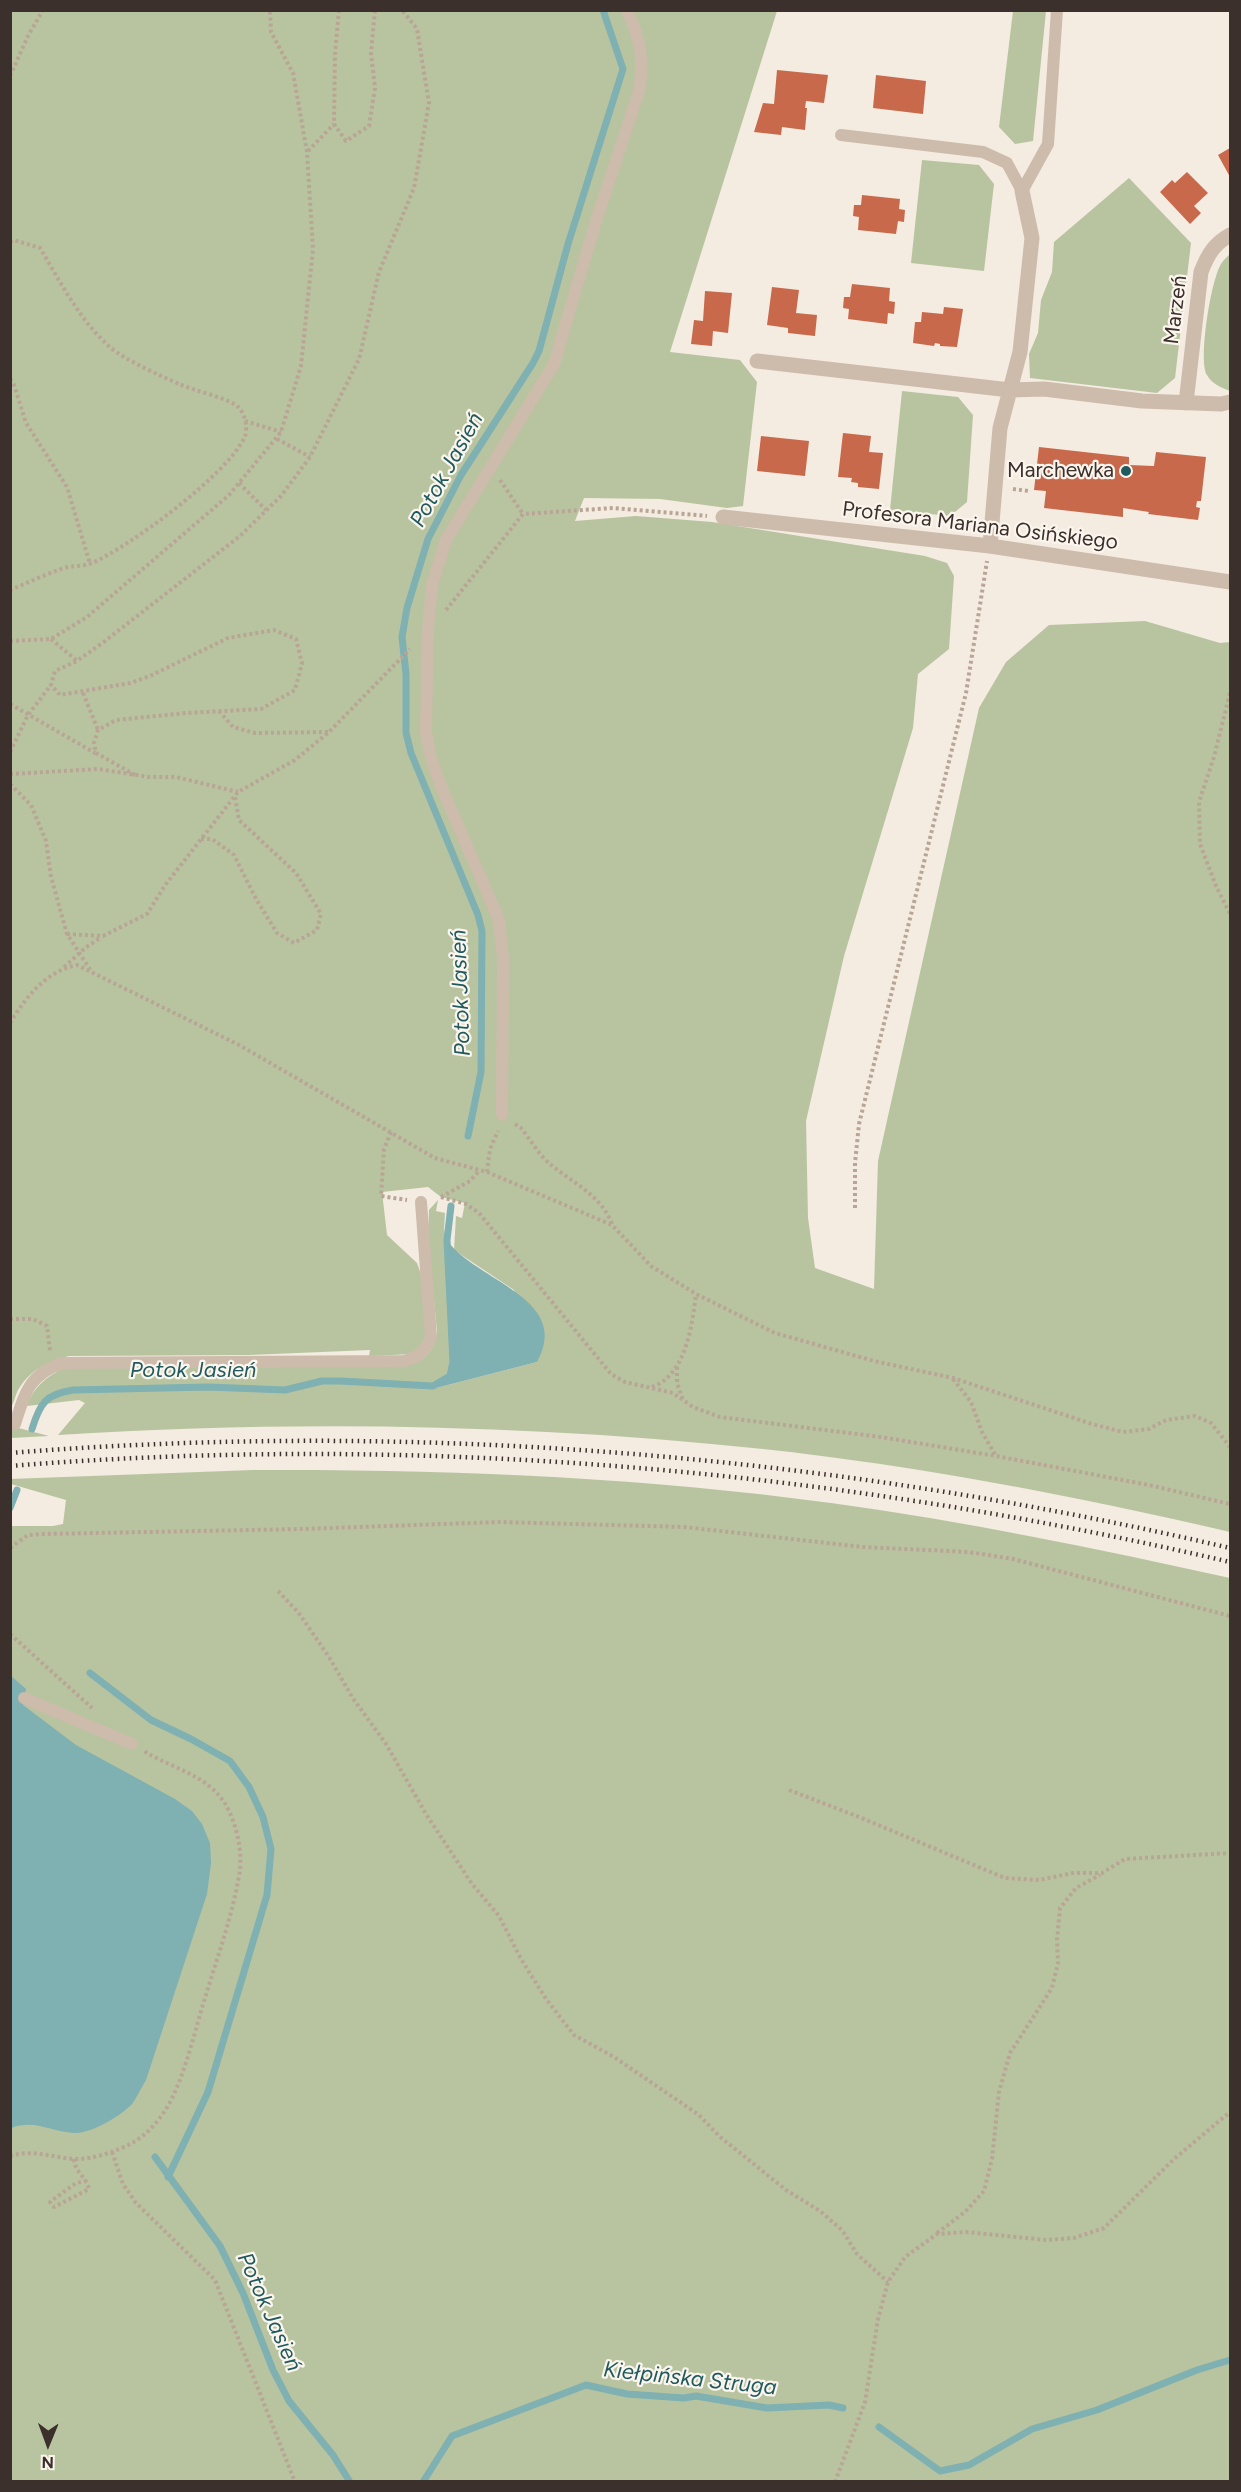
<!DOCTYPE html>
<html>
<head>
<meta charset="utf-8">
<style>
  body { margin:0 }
  #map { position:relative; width:1241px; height:2492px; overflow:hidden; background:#f4ebe1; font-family:Figtree,sans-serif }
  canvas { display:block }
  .frame { position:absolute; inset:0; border:12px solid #3b302b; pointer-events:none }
  .north { position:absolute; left:18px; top:2414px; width:60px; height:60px; -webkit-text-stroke:4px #fbf5ee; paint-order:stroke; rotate:181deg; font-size:16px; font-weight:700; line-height:24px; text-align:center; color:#3b302b }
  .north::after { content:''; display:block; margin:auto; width:21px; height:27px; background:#3b302b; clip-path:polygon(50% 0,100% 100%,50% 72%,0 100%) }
</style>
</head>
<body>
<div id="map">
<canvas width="1241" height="2492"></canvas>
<div class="frame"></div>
<div class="north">N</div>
</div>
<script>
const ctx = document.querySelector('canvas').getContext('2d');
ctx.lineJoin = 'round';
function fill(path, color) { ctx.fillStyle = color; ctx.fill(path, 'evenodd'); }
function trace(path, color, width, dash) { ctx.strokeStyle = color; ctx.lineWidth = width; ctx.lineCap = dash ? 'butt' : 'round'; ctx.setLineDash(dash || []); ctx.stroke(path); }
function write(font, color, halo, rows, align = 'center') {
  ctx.font = font + ' Figtree,sans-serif'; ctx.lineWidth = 4.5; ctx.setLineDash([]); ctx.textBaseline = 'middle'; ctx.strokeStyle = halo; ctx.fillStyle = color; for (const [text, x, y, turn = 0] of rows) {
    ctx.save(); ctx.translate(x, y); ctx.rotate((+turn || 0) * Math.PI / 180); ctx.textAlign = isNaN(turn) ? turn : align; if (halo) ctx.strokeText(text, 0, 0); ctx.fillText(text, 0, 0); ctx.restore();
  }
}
const green = new Path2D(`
  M10,11H777L670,352L740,360L757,382L743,506L727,508L660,499L584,498L575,521L636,516L712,522L925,556L947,563L954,576L949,649L918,674L913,728L844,956L806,1121L808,1218L815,1268L874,1289L878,1161L979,708L1006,662L1049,625L1145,621L1220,643L1230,642V1532C1076,1496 920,1466 763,1449C528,1424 293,1420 58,1435L85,1403L79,1400L27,1406C33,1387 47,1376 64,1368L410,1365C428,1358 434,1350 437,1332L428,1238L429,1210L438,1200L436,1211L445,1213L444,1229L448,1253L453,1362L450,1376L434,1385L440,1387L537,1362L514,1290L454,1250L456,1216L462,1218L465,1203L441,1197L428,1187L382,1192L387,1235L417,1263L423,1280L426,1337L421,1348L413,1354L369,1356L370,1350L249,1355L69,1356C48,1361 30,1370 18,1390C15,1396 14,1403 11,1407Z
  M1013,11H1046L1033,141L1015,144L999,127Z
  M922,160L979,165L994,184L984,271L911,263Z
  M1129,178L1191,243L1175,378L1157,393L1030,378L1029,354L1038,333L1041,300L1052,272L1054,242Z
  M1230,254V391C1222,388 1212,384 1207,375C1198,360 1211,280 1221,264C1223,260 1227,257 1230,254Z
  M902,391L958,397L973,415L967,502L950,516L890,510Z
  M11,1426L49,1436L11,1438Z
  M253,1470C446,1469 640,1477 831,1503C965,1521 1098,1549 1230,1578V2481H11V1526H53L63,1524L66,1500L11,1484L10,1479Z`);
const water = new Path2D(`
  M447,1240C475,1281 573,1298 537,1362L440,1387L433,1386L450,1376L453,1362Z
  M10,1675L26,1689L23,1705L76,1745L175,1799L192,1811L202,1824L210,1843L211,1863L207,1894L146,2080C141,2088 137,2097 132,2104C121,2116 90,2134 74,2133C50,2132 36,2119 11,2128Z`);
const stream = new Path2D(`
  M468,1136L481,1072L482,931L478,915L411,753L406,733V674L402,637L407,608L428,539L461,475L533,363L539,351L568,244L623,69L603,10
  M32,1429C40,1403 46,1394 73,1390L208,1387L285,1390L322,1381H340L433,1386L450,1376L453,1362L447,1240L451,1206
  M10,1508L17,1490
  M90,1673L151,1720L191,1739L230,1761L249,1787L263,1817L271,1849L267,1895L208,2092L168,2177
  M155,2157L220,2246L243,2293L273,2370L289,2401L333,2455L350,2482
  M879,2427L940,2471L969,2465L1032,2429L1097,2410L1197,2370L1230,2360
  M423,2482L452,2436L586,2385L627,2394L684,2398L696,2396L767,2408L829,2405L843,2408`);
const building = new Path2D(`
  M777,70L828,75L824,103L806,101L805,108H807L805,130L782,127L781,135L754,132L763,103L774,104Z
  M876,75L926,81L923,114L873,108Z
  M1230,148V177L1218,155Z
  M1187,172L1208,193L1194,206L1201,213L1190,224L1160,192L1172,180L1175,183Z
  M862,195L900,199L899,209L905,210L904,222L898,221L896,234L858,230L859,217L853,216L854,205H861Z
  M852,284L890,288L889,301L895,302L894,314L888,313L887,324L848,319L849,309L843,308L844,297H850Z
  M772,287L799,290L796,313L817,315L815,336L788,333V328L767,325Z
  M705,291L732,293L728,333L713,331L712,346L691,344L694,320L703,321Z
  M944,307L963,309L957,347L940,346V344L935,343L934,346L913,343L915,322H921L922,312L943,314Z
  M843,433L871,436L869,452L883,453L879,489L858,487V483L851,482L852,478L838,477Z
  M761,436L809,441L805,476L757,471Z
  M1039,447L1129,457V465L1154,466L1156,452L1206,457L1201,501H1197L1196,507L1200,508L1198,520L1148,514L1149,512L1123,508V517L1044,508L1046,491L1034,490Z`);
const path = new Path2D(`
  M339,10L335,54L334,124L346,141L369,126L375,88L371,53L375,10
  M10,76L28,36L43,10
  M308,151L334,124
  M10,242L14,240L40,248C61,283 80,321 111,348C125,360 161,376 179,384C192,390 231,399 238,407C245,413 248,428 245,436C230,473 129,547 92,563C82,567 71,565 61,569C44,575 27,583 10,590
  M10,379L13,382L26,423L67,487L90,564
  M245,421L281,432
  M277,439L310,457
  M500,480L523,514
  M239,483L266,510
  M1013,489L1029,491
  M446,610L523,514L613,508L707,516
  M51,639L77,661
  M10,641L51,639L87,617L229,495L281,432L301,366L313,249L307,152L293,73L271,32L270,10
  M83,693L98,730
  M1230,693L1214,757L1199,802L1200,844L1216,886L1230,914
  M10,704L95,753
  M219,711L233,727L255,733L329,732
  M10,752L28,715L51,685
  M10,774L98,769L149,777H176L238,792
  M135,775L96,753L94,743L98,730L116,720L186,713L261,709L295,690L302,663L296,639L274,630L228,638L150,676L130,683L60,695L51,685L55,671L77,661L105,641L240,536L281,496L310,457L359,359L379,272L414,188L429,103L417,29L402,10
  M10,784L31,805L46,841L51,877L67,934L91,971
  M201,839H212L234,855L256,899L277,933L294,943L317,930L321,914L296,873L239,820L235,797
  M67,934L103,936L147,914L166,884L238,792L295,760L329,732L410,649
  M64,967L85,948L100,938
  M10,1023C26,997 46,971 77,965L239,1045L435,1158L487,1172L612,1225L651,1266L696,1294L775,1333L874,1361L953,1378L1092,1424L1123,1432L1149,1429L1166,1420L1195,1416L1211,1423L1230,1447
  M515,1124L521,1128C530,1139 539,1155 550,1164C572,1182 602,1196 612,1224
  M391,1132L384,1149L381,1196L407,1200
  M487,1172L490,1149L498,1131
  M441,1197L466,1204L479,1213L611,1374L625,1382L673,1393L693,1407L720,1417L881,1437L996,1456L1149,1485L1230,1504
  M441,1197L470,1181L480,1170
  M855,1208V1163L859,1124L966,693L987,561
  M10,1319H33L47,1326L50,1351
  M677,1367V1383L683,1400
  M953,1379L971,1402L982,1432L996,1456
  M652,1387C686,1375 692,1326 696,1294
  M10,1548L28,1535L43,1534L303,1529L500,1522L684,1527L863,1547L969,1552L1013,1559L1230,1616
  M278,1591L298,1612L329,1657L352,1697L386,1744L426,1814L472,1884L499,1916L521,1959L546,1999L574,2035L614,2057L699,2115L719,2136L786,2190L820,2211L842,2230L857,2254L888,2282
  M10,1634L92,1708
  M789,1790L859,1817L1005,1878L1039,1880L1073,1873H1102L1125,1859L1230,1853
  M112,2152L123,2184L136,2203L215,2280L295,2482
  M10,2156C32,2149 51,2157 73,2159C93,2160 117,2151 134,2142C152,2131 166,2112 174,2094C188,2063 195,2030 205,1998C217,1958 232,1917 239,1876C243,1855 238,1832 230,1813C213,1775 176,1771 144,1751
  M74,2159C75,2173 86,2176 89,2189L54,2207L50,2202L76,2183L87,2181
  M937,2233L965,2212L984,2191L992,2159L999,2092L1010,2053L1052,1988L1058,1963L1057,1940L1060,1908L1076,1888L1100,1875
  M835,2482L865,2402L878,2319L888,2282L905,2257L937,2234L966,2232L1046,2240L1074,2238L1104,2228L1174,2159L1230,2112`);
const service = new Path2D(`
  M841,135L983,152L1007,163L1022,191
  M1022,191L1048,144L1057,10
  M502,1115L503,958L499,920L440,784L431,758L426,732L428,630L432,585L446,540L554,364L596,221L639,91C645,58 640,40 627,10
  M15,1424C25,1392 29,1375 62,1363L404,1361C419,1357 425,1352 431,1337L421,1202
  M24,1698L132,1744`);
const minor = new Path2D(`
  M757,361L1010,390L1044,389L1142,401L1221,404L1230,402
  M1186,403L1201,272C1208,254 1214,244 1230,235
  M723,517L990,546L1230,582
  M990,546L1000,428L1020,352L1032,238L1022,191`);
const rail = new Path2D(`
  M10,1453C420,1420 831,1455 1230,1548
  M10,1466C420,1433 831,1469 1230,1562`);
const markers = [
  [1126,471,6,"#1f5a5e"]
];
const streetNames = [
  ["Marzeń",1176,310,-83],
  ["Profesora Mariana Osińskiego",980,526,7]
];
const poiNames = [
  ["Marchewka",1114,471]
];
const waterNames = [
  ["Potok Jasień",447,470,-61],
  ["Potok Jasień",461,993,-92],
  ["Potok Jasień",193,1371],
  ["Potok Jasień",269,2312,66],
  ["Kiełpińska Struga",690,2379,6]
];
fill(green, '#b8c4a0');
fill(water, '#7fb0b2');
trace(stream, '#7fb0b2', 7);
fill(building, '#c8694b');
trace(path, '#b9a596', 4, [3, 3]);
trace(service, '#cdbbac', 12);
trace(minor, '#cdbbac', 15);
trace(rail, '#3b302b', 4.5, [1.5, 4.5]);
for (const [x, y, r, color] of markers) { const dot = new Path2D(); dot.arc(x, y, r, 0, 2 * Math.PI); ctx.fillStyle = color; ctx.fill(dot); trace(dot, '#fbf5ee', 2); }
write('21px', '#3b302b', '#fbf5ee', streetNames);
write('21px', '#3b302b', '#fbf5ee', poiNames, 'right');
write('italic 22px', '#1f5a5e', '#fbf5ee', waterNames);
</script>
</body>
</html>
